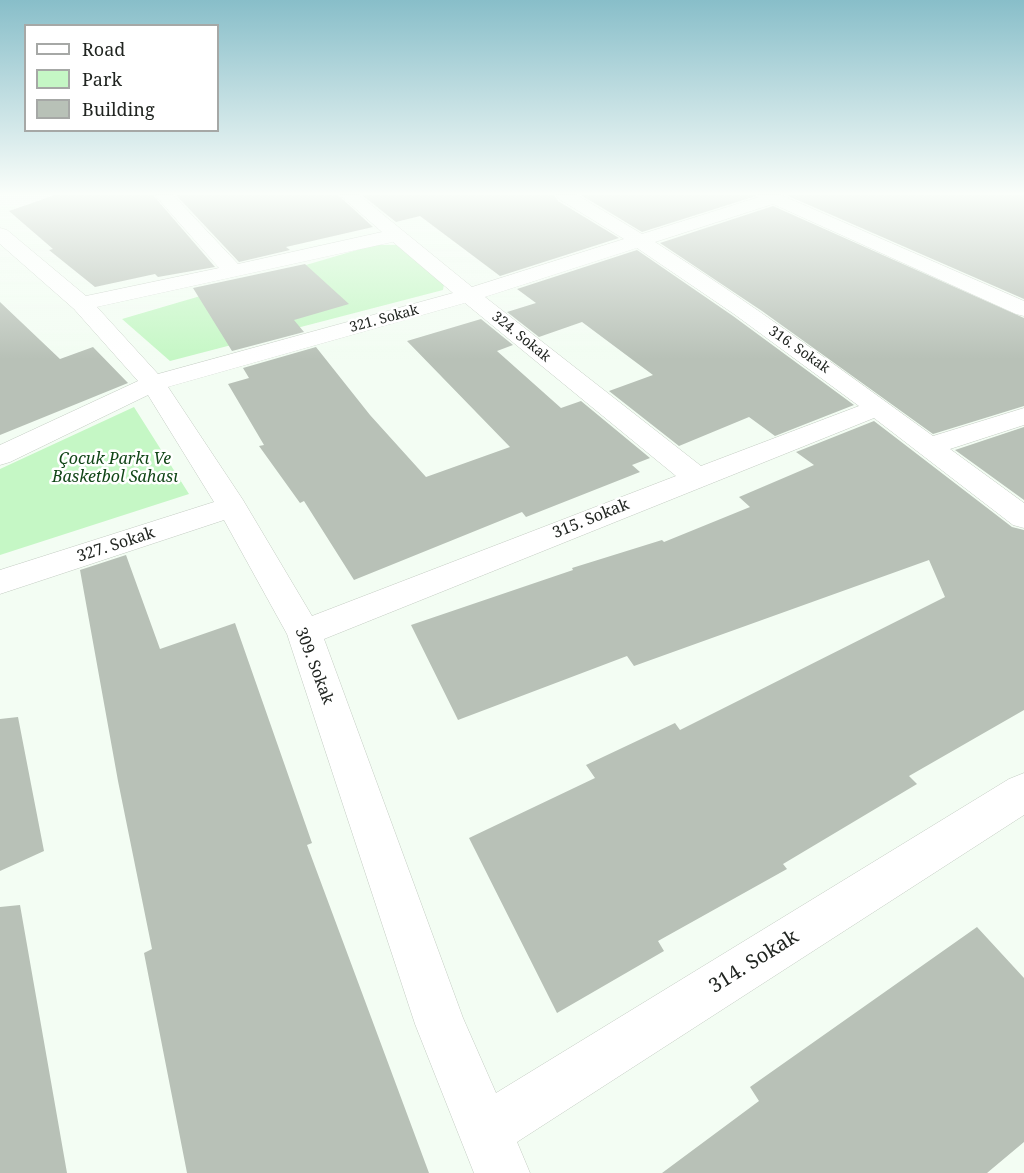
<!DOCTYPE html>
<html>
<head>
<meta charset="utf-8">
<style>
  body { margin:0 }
  #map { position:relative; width:1024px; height:1173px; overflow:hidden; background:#f3fdf3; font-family:"Noto Serif",serif }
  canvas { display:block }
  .legend { position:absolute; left:24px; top:24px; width:195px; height:108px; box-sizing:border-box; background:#fff; border:2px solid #a6a8a6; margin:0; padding:8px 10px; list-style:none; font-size:18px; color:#212521 }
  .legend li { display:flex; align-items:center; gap:12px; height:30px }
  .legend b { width:30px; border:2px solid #a6a8a6 }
</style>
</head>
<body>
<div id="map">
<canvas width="1024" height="1173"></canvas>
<ul class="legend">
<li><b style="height:8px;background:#fff"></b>Road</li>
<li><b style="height:16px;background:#c5f7c5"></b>Park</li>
<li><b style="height:16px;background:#b8c1b7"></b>Building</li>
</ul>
</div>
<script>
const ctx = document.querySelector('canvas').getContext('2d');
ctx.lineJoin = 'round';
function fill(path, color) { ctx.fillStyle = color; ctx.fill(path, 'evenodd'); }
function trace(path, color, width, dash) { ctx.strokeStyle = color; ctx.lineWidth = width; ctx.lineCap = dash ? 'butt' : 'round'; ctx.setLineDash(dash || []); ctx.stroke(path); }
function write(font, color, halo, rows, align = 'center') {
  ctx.font = font + ' "Noto Serif",serif'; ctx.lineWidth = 5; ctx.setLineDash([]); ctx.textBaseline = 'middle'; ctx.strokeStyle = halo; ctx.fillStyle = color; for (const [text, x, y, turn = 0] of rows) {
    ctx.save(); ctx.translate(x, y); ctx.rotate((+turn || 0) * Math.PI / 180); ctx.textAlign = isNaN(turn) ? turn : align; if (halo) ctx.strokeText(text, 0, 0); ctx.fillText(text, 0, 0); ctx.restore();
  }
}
const green = new Path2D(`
  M374,245H398L444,284L443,290L170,361L122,319Z
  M134,407L189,494L0,555V469Z`);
const building = new Path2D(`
  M55,195H153L215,267L158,277L155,274L95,287L49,250L53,249L9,211Z
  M176,195H338L373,227L286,247L290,250L239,262Z
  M362,195H554L558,201L619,238L500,276L420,216L396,222Z
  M581,195H756V196L642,232Z
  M786,195H1024V299Z
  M773,206L1024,318V406L933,434L762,311L660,243Z
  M637,250L733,316L854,405L775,436L749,417L679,446L609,391L653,375L582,322L539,337L507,312L536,303L517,289Z
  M305,264L349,304L294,320L304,332L232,351L193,288Z
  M0,302L60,359L93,347L128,383L0,435Z
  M481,319L513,345L497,351L561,408L581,401L650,458L632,465L640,472L526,517L522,512L354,580L304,501L300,503L259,446L264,445L228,384L249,378L243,368L316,347L370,415L426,477L510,447L407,341Z
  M874,421L1012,527L1024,530V710L909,776L917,784L783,864L787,869L658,941L664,951L557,1013L469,838L595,778L586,765L675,723L680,730L945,597L929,560L634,666L627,656L458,720L411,625L573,570L572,568L662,540L664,542L750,507L739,497L814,465L796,452Z
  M1024,427V500L955,450Z
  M126,555L160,649L235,623L312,843L307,845L429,1173H187L144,953L152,949L118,781L80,570Z
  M18,717L44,851L0,871V719Z
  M20,905L67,1173H0V907Z
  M977,927L1024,978V1142L987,1173H662L759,1101L750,1087Z`);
const minor = new Path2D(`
  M155,195H173L238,264L382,232L340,195H359L472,287L624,239L559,199L556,195H577L642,234L759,197L758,195H781L1024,301V316L1016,314L773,204L655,242C751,303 842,370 933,436L1024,408V425L950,449L1024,503V528L1013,525L874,418L324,639L463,1018L496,1093L1009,779L1024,773V815L517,1142L530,1173H474L415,1024L287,634L224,520L0,594V570L214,502L148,395L10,462L0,465V445L138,381L74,309L0,244V228L7,230L86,296L219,268ZM393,242L453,293L158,374L97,307ZM637,248L734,314L859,406L701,466L485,297ZM465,303L676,476L312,616L243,500L168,387Z`);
const farStreetnames = [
  ["321. Sokak",384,319,-15],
  ["324. Sokak",521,337,39],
  ["316. Sokak",799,350,35]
];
const parkNames = [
  ["Çocuk Parkı Ve",115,459],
  ["Basketbol Sahası",115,477]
];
const streetNames = [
  ["315. Sokak",591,519,-22],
  ["327. Sokak",116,545,-18],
  ["309. Sokak",314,666,69]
];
const nearStreetnames = [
  ["314. Sokak",754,962,-32]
];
fill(green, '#c5f7c5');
fill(building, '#b8c1b7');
trace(minor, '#c3ccc2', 1);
fill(minor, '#fff');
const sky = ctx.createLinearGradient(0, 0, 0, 359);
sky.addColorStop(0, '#88bec9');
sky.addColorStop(0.54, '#fafefa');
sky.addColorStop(1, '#fafefa00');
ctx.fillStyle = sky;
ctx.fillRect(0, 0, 1024, 359);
write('14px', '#212521', '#fff', farStreetnames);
write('italic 16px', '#114617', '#fff', parkNames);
write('16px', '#212521', '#fff', streetNames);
write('20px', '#212521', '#fff', nearStreetnames);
</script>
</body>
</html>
